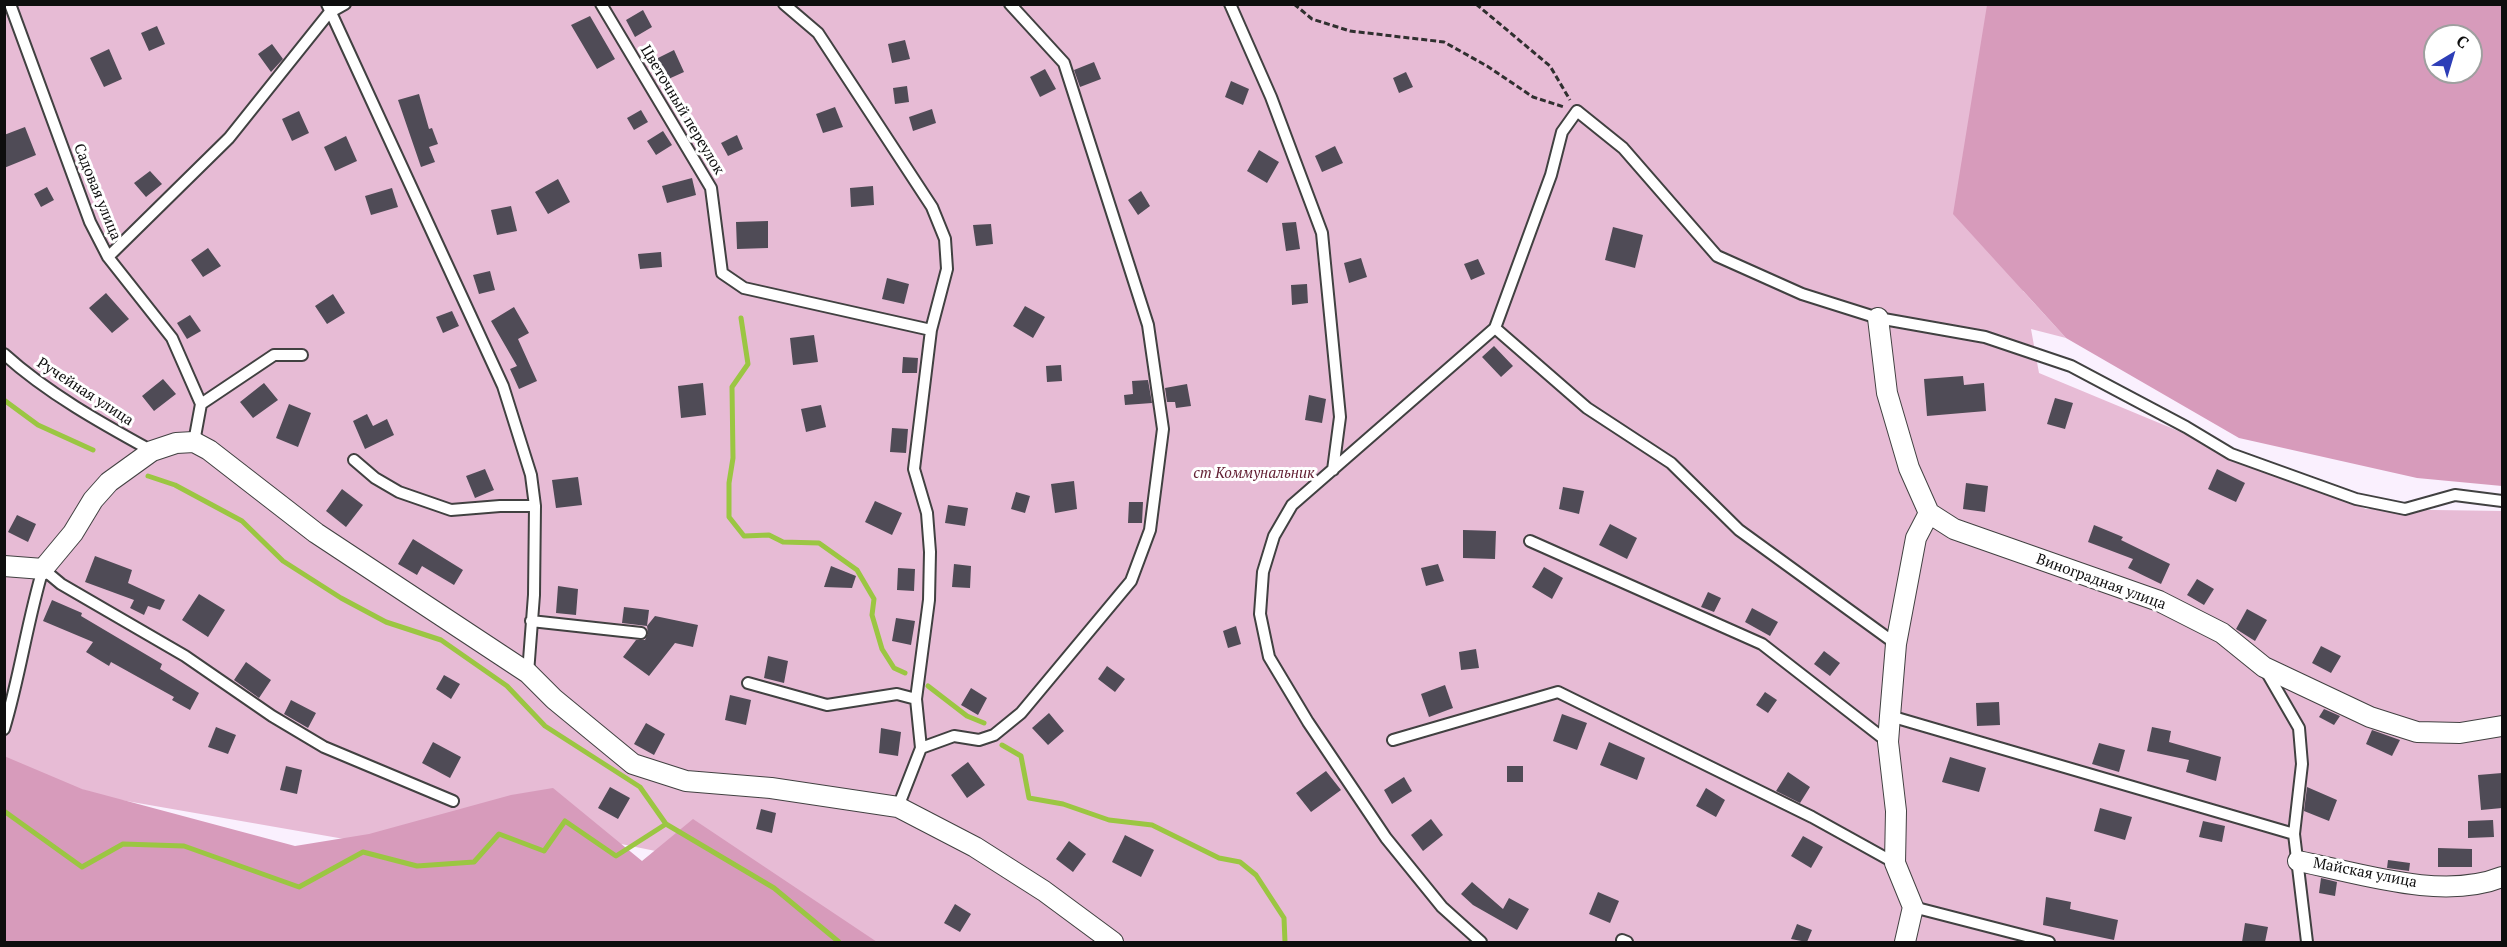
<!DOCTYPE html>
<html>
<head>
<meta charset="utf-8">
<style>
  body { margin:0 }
  #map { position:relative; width:2507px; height:947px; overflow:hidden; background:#faf0fe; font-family:"PT Serif",serif }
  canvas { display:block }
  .frame { position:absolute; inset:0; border:6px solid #0e0e0e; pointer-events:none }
  .north { position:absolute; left:2423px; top:24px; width:60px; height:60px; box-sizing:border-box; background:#fff; border:2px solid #9f9f9f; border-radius:50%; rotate:38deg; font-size:16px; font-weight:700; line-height:24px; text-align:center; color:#0e0e0e }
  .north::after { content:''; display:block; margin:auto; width:21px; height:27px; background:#2d3eb7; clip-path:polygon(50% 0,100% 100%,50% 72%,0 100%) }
</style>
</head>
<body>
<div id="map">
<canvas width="2507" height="947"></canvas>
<div class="frame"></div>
<div class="north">С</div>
</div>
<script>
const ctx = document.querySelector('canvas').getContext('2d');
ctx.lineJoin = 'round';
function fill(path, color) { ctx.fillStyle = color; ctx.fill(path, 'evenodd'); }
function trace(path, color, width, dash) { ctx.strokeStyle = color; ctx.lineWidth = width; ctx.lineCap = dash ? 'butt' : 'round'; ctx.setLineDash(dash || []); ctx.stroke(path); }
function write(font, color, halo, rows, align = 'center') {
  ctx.font = font + ' "PT Serif",serif'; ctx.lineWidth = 6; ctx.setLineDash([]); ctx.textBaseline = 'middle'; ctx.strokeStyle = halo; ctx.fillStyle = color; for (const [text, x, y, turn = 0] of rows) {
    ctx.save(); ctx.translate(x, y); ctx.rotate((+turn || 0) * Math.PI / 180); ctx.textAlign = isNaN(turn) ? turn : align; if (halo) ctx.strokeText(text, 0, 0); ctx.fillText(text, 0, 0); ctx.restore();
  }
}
const green = new Path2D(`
  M5,5H1987L2023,291L2066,338L2031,329L2039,373L2366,509L2502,511V942H865L769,874L557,831L442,856L109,798L5,765Z`);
const forest = new Path2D(`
  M1987,5H2502V486L2417,478L2239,438L2066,338L1953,214ZM2435,36H2471V72H2435Z
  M4,756L82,789L295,846L369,834L511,795L553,788L642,861L693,819L877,942H5Z`);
const stream = new Path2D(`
  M741,318L748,364L732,387L733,458L729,483V517L744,536L769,535L783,542L819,543L857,570L874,599L872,615L882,649L894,668L905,673
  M4,400L38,425L93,450
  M148,476L175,485L242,521L283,561L341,598L386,622L441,640L507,686L545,726L640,787L666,824
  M928,686L967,716L984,723
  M1002,745L1021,756L1029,798L1063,804L1109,820L1152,825L1219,858L1240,862L1256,875L1284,918L1285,942
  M4,811L82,867L123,844L184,846L299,887L363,852L417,866L474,862L499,834L544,851L565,821L616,856L666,824L774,888L839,942`);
const building = new Path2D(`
  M643,10L652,27L635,37L626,20Z
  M590,16L615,59L597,69L571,25Z
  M157,26L165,44L149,51L141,33Z
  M905,40L910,59L892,63L888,44Z
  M272,44L283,59L271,72L258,54Z
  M109,49L122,79L104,87L90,58Z
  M674,50L684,72L664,81L654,60Z
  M1094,62L1101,79L1080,87L1074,70Z
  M1045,69L1056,89L1040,97L1030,77Z
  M1406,72L1413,87L1399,93L1393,78Z
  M1231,81L1249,89L1243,105L1225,97Z
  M907,86L909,102L895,104L893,88Z
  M419,94L429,129L432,128L438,144L429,147L435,162L421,167L398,100Z
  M835,107L843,127L823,133L816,114Z
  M932,109L936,123L913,131L909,117Z
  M641,110L648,122L634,130L627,118Z
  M299,111L309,133L292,141L282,119Z
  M25,127L36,155L4,168V135Z
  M663,131L672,145L656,155L647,141Z
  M737,135L743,149L728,156L721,143Z
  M346,136L357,161L335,171L324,147Z
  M1335,146L1343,163L1322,172L1315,156Z
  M1259,150L1279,162L1267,183L1247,171Z
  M150,171L162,184L146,197L134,183Z
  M692,178L696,195L667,203L662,186Z
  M558,179L570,202L548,214L535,192Z
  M873,186L874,205L851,207L850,188Z
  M47,187L54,200L41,207L34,194Z
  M392,188L398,207L371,215L365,196Z
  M1141,191L1150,206L1138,215L1128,200Z
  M511,206L517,231L497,235L491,210Z
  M768,221V248L737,249L736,222Z
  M1296,222L1300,249L1286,251L1282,223Z
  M991,224L993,244L976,246L973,225Z
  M1613,227L1643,235L1635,268L1605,260Z
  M208,248L221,266L203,277L191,260Z
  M661,252L662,267L640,269L638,254Z
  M1361,258L1367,277L1349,283L1344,263Z
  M1478,259L1485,274L1471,280L1464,264Z
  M490,271L495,290L479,294L473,275Z
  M887,278L909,284L904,304L882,299Z
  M1307,284L1308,303L1292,305L1291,285Z
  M106,293L129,319L112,333L89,308Z
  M333,294L345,313L327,324L315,306Z
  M1025,306L1045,317L1033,338L1013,326Z
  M514,307L529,333L518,339L537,381L519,389L510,369L517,366L491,321Z
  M452,311L459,326L443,333L436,317Z
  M190,315L201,331L187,339L177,323Z
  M814,335L818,362L793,365L790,338Z
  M1494,346L1513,366L1501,377L1482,357Z
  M903,357L918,358L917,373H902Z
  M1061,365L1062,381L1047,382L1046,366Z
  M1963,376L1964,385L1984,383L1986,411L1927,416L1924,379Z
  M163,379L176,394L154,411L142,396Z
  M1148,380L1152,403L1125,405L1124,395L1133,394L1132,381Z
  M264,383L278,400L253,418L240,402Z
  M703,383L706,415L681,418L678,386Z
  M1187,384L1191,406L1176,408L1175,402H1167L1165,388Z
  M1309,395L1326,399L1322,423L1305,420Z
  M2055,398L2073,403L2065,429L2047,424Z
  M289,404L311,413L298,447L276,438Z
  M821,405L826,427L806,432L801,409Z
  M367,414L373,426L387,419L394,435L365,449L353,421Z
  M892,428L908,429L906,453L890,452Z
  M485,469L494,490L475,498L466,476Z
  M2217,469L2245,483L2236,502L2208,489Z
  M578,477L582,505L556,508L552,480Z
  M1074,481L1077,509L1055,513L1051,484Z
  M1966,483L1988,486L1985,512L1963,509Z
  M1563,487L1584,491L1579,514L1559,509Z
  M342,489L363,505L346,527L326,511Z
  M1016,492L1030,496L1025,513L1011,509Z
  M875,501L902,513L892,535L865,522Z
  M1129,502H1143L1142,523H1128Z
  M948,505L968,508L965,526L945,523Z
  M17,515L36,524L28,542L8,532Z
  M1610,524L1637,538L1627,559L1599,545Z
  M2094,525L2123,537L2121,540L2170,564L2161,584L2128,568L2133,559L2088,542Z
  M1463,530L1496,531L1495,559L1463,558Z
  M413,539L463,570L454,585L422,566L417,575L398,564Z
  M95,556L132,570L128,583L165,600L160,610L148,606L144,615L130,608L134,600L85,582Z
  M954,564L971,566L970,588L952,587Z
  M1438,564L1444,581L1426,586L1421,568Z
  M831,566L856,576L852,588L824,587Z
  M1544,567L1563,578L1552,599L1532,587Z
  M898,568L915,569L914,591L897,590Z
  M2197,579L2214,589L2204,605L2187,595Z
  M558,586L578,589L576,615L556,613Z
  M1708,592L1721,598L1714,612L1701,607Z
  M199,594L225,610L208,637L182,620Z
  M52,600L82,613L81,616L162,664L160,669L199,693L190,710L172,700L174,697L111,662L109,666L86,652L93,642L43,621Z
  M624,607L649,610L647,626L655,616L698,625L693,647L675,643L649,676L623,657L636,640H645L648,633L647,626L622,623Z
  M1752,608L1778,622L1770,636L1745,622Z
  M2247,609L2267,620L2255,641L2236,629Z
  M896,618L915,621L911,645L892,641Z
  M1236,626L1241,644L1228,648L1223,631Z
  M2321,646L2341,656L2331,673L2312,663Z
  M1476,649L1479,668L1461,670L1459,652Z
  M1824,651L1840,663L1830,676L1814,664Z
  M768,656L788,661L784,683L764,678Z
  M246,662L271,680L259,698L234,680Z
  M1107,666L1125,679L1115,692L1098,679Z
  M444,675L460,684L451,699L436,689Z
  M1445,685L1453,708L1429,717L1421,694Z
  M971,688L987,698L978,715L961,705Z
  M1765,692L1777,700L1768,713L1756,705Z
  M730,695L751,700L746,725L725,720Z
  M291,700L316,713L308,728L284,714Z
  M1999,702L2000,725L1977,726L1976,703Z
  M2324,709L2340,716L2334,725L2319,717Z
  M1049,713L1064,731L1048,745L1032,728Z
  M1562,714L1587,723L1577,750L1553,741Z
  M646,723L665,734L654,755L634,744Z
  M216,727L236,735L228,754L208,747Z
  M2152,727L2171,731L2169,742L2221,757L2216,781L2186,772L2189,760L2147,751Z
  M881,728L901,732L898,756L879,753Z
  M2372,730L2400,740L2392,756L2366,744Z
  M433,742L461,757L450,778L422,763Z
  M1609,742L1645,758L1637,780L1600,765Z
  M2099,743L2125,750L2119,772L2092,764Z
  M1950,757L1986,768L1979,792L1942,782Z
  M968,762L985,785L967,798L951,775Z
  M286,766L302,770L297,794L280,790Z
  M1507,766H1523V782H1507Z
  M1326,771L1341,790L1311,812L1296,793Z
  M1788,772L1810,787L1800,803L1776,791Z
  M2502,773V808L2481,810L2478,775Z
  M1404,777L1412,791L1392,804L1384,790Z
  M610,787L630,798L618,819L598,808Z
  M2307,787L2337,800L2329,821L2304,811Z
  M1706,788L1725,800L1716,817L1696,806Z
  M2100,808L2132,817L2125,840L2094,831Z
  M761,809L776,813L772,833L756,829Z
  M1431,819L1443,835L1423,851L1411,835Z
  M2493,820L2494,837L2468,838V821Z
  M2203,821L2225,826L2222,842L2199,837Z
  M1125,835L1154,850L1141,877L1112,862Z
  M1803,836L1823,847L1811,868L1791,856Z
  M1069,841L1086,854L1073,872L1056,859Z
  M2438,848L2472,849V867H2438Z
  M2388,860L2410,863L2409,871L2387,868Z
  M2321,878L2337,882L2335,896L2319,893Z
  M1472,882L1503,909L1509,898L1529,909L1517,930L1473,905L1461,894Z
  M1598,892L1619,901L1610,923L1589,914Z
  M2046,897L2071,902L2070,909L2118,920L2114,940L2043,925Z
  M955,904L971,914L960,932L944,923Z
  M2245,923L2268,927L2265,942H2242Z
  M1797,924L1812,930L1807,942L1791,939Z`);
const path = new Path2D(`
  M1294,4L1312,19L1350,31L1444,42L1487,66L1533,97L1564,107
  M1476,4L1550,66L1570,100`);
const service = new Path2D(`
  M10,4L90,222L108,257L172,338L201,404L194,442
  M327,4L503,386L531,475L535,506L534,595L528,673
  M601,4L711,188L722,273L744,288L931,330L914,469L927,513L930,552L929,600L916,699L921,748L898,807
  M784,4L818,33L932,207L945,239L947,269L931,330
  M1230,4L1271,97L1322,233L1340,417L1333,470
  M108,257L229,138L329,13L345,4
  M1495,328L1587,408L1671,463L1739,530L1896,644
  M4,354C47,393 101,423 152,451
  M201,404L274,355H302
  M354,460L375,478L399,492L451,510L500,506H535
  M1530,541L1762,644L1888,742
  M531,621L641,633
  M2266,671L2299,728L2302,764L2294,834L2307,942
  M748,683L827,705L897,694L916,699
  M1890,716L2294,834
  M4,729C20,676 27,622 43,569L61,584L185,656L272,716L324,747L453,801
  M1393,740L1558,692L1812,817L1895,863
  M921,748L954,736L979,740L994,735L1021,713L1131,581L1150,530L1163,429L1148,325L1064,63L1010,4
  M1913,907L2049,942
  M1622,940L1627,942
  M1481,942L1442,907L1386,838L1308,722L1269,657L1260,614L1263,572L1274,536L1292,505L1495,328L1551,175L1562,132L1577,111L1623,148L1717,256L1802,294L1878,318L1985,337L2071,366L2186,427L2231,454L2356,499L2405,509L2455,495L2502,501`);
const minor = new Path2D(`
  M1878,318L1887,393L1909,468L1929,513L1916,538L1896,644L1890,716L1888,742L1896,811L1895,863L1913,907L1905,942
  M1929,513L1954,529L2159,601L2222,633L2264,667L2370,717L2417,732L2460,733L2502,726
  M4,566L43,569L73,533L93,500L109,482L152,451L176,443L194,442L209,450L316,533L528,673L554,699L633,764L686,781L771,788L898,807L975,847L1044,891L1113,942
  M2298,861C2359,873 2442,901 2502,877`);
const streetNames = [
  ["Цветочный переулок",682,110,59],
  ["Садовая улица",97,192,68],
  ["Ручейная улица",85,392,33],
  ["Виноградная улица",2101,582,20],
  ["Майская улица",2365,873,11]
];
const parkNames = [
  ["ст Коммунальник",1254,474]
];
fill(green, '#e7bbd5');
fill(forest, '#d79bbb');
trace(stream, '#9bc642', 5);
fill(building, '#4f4b56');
trace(service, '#414141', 14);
trace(minor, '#414141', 22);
trace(path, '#303030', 3, [6, 3]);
trace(service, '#fff', 10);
trace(minor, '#fff', 20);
write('15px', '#0e0e0e', '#fff', streetNames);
write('italic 15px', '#632134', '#fff', parkNames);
</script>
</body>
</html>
